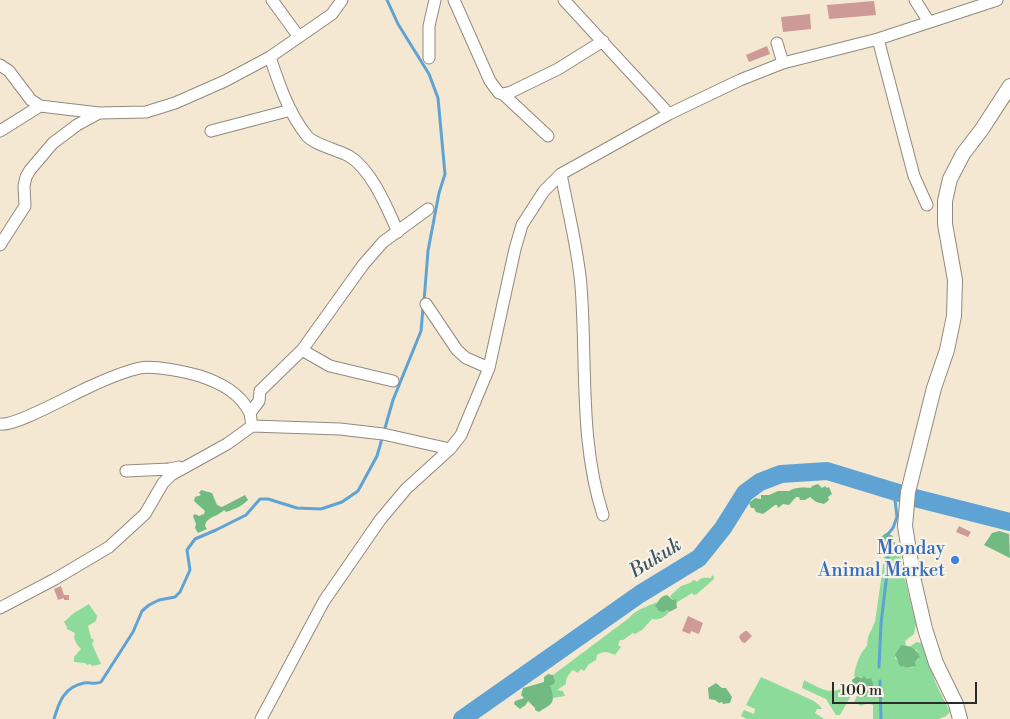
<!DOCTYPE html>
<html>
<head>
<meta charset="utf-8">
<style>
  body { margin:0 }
  #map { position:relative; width:1010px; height:719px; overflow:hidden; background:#f4e8d2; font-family:"Libre Bodoni",serif }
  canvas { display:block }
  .scale { position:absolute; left:832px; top:682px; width:145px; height:22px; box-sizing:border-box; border:2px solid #2b2b2b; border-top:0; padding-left:6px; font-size:15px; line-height:18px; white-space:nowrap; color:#2b2b2b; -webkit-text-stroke:4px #f7f3e8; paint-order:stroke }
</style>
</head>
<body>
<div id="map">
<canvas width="1010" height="719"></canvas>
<div class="scale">100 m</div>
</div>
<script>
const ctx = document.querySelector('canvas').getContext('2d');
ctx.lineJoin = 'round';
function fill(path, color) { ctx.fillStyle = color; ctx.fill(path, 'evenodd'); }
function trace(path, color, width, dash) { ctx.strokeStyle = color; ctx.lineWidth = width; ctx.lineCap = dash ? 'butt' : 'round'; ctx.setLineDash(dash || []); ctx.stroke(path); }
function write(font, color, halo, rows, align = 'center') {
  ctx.font = font + ' "Libre Bodoni",serif'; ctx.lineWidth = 4.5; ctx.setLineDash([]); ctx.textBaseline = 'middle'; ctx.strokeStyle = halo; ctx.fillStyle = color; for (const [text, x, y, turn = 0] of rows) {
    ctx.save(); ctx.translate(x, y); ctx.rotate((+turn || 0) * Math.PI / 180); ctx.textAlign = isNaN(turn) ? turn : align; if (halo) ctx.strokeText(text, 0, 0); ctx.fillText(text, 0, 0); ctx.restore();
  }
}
const green = new Path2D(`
  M891,551L900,552L901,563L916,624L914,634L905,641L906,646L901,645L895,658L907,668L914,667L915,662L919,659L917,650L909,647L917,642L921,643L924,648L936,684L950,712L946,716L939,719H873V705L868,703L861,706L854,702L858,694L866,695L873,688L872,680L857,676L854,677C855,667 859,654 867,646L868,637L875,622L885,552L888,554Z
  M712,575L714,577V579L697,594L694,595L692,593L676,603L670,596L681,586L690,583L694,580L697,582C701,577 705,577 711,578Z
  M657,602L656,608C660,611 666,609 669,612C664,618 659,620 652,619L642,630L635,634L633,633L623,640H620L618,645L621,647L615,655C608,652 604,650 597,655L596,660L589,664L584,671L581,669L578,673L573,670C569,673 565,680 566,684L557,690L563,691L565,696L553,698L548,687L555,679L553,675L629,618C636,609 647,607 657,602Z
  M89,604L97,616L96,621L88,626L91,638L94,640L92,644L101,664L92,666L90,664L87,665L85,663L74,662V657L81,649C76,644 73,639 75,633L67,629V627L64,622L74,613Z
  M761,677L814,701L820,706L822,709H817L815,713L824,719H747L741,716L744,710L754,714L755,709L746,705Z
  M804,680C824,690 831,697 852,683L853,692L840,715H836L826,699L802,688Z`);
const forest = new Path2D(`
  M818,484L822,488L825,486L827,488L829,487L832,494L828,497L829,500L824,504L816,502L810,497L805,500H800L799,497H796L789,505L783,504L778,508L777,505H775L763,514L756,512L754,508H751L749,503L755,498L761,499V495H769L778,491H789C794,487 805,487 811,488L812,486Z
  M201,490L212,493L217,505L222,507L245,495L248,500C239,508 237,508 226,512L224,510C216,518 207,516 205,526L207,529L198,533L195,528L196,524L193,516L195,514L199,516L204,514L205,511L194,501L195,497L201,495L199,493Z
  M999,531L1009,534L1010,558L984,545L992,533Z
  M886,533L893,536L896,548L900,552H894L892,553L891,552L888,554L878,548L877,540Z
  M667,595L673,600L676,599L677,608L669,612L667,610L664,612L659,611L655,606C659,601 659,597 667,595Z
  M901,645C911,646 916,648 920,657L915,662L916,666L907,668L903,666L901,667L898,663V661L895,655Z
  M548,674L553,675L555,680L554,684L549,686C553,689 550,686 552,692C556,705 547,706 539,712L535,710V708L528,701L525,706H524L520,709L514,704L515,701L524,698L521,695L523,688L544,682V677Z
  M857,676L861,678L864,676L867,679L871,678L873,683V688L865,697L853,692L852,680Z
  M716,683L722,688H726L732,697L730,703L723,704L722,702L719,703L715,700L709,699L708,688Z`);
const stream = new Path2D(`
  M387,0L398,24L429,74L438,98L445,174L439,193L428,251L424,301
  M879,667L881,624L888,565V534L893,528L897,517L894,491
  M880,681L881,719
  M54,719C59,702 64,687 84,683C90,682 95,685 101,682L133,632L142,611L149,605L159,600L175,597L180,592L190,570L187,550L195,539L216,530L246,515L260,499H268L297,508L321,509L342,502L358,491L377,456L393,400L421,331L423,308`);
const river = new Path2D(`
  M911,497L1010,522
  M462,719L640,594L699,558L723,528L745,493L760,482L781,474L827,471L899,493`);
const building = new Path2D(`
  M874,1L876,15L829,19L827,5Z
  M810,14L811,29L783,32L781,17Z
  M767,46L770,54L749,62L746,55Z
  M959,526L971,532L968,537L956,532Z
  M61,586L64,595H69V600H64V598L58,600L54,589Z
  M688,616L703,623L699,634L691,631L690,634L682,631Z
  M745,631H747L752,636L745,643L742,642L739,637L740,635Z`);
const minor = new Path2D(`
  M272,0L299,37
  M454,0L490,81L499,93L503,94L511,92L558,69L603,41
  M564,0L669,114
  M915,0L929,22
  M878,39L914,176L927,205
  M777,43L783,63
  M270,57C279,84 289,114 307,136C315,145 338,150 349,156C372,170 387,208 398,232
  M429,58V26L435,0
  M0,65L9,71L31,100L40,106L99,113L146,112L175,103L225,81L270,57L332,14L342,0
  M503,94L548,136
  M0,131L40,106
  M211,131L291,110
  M561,174C568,211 578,249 581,286C587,363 579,441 603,515
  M0,245L25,206L24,186L26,177L30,170L53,143L77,125L99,113
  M426,304L457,350L466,358L489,368
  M302,350L330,366L393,381
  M0,424C14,427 71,395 87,388C104,380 122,372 140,368C153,365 187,372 200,376C221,383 240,393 250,413
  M252,426L250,413L259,401L260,391L302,350L363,265L383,242L428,209
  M126,471L169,469L179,467
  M0,608L55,579L109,547L145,514L163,483L171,475L227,444L252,426L340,429L383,434L450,449
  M261,719L324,601L380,520L406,489L450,449L461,435L489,368L515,249L522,225L544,191L561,174L669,114L740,80L783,63L878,39L997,0`);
const major = new Path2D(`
  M960,719L956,704L936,663L925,629L914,581L905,526L908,492L934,388L947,350L954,316L955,280L945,224V201L950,179L963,154L982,129L1010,86`);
const markers = [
  [955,560,5,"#3f7fe0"]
];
const shopNames = [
  ["Monday",945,549],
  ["Animal Market",945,571]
];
const waterNames = [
  ["Bukuk",656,559,-32]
];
fill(green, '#8cdb9a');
fill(forest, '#71bb82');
trace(stream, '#5ea3d4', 3);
trace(river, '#5ea3d4', 18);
fill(building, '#ce9a97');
trace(minor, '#908a7e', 13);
trace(major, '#908a7e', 16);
trace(minor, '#fff', 11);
trace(major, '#fff', 14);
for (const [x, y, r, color] of markers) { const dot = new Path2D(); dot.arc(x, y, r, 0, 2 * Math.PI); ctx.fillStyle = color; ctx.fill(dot); trace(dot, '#f7f3e8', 2); }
write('19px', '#366cbe', '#f7f3e8', shopNames, 'right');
write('italic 20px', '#3d5566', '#f7f3e8', waterNames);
</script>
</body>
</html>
